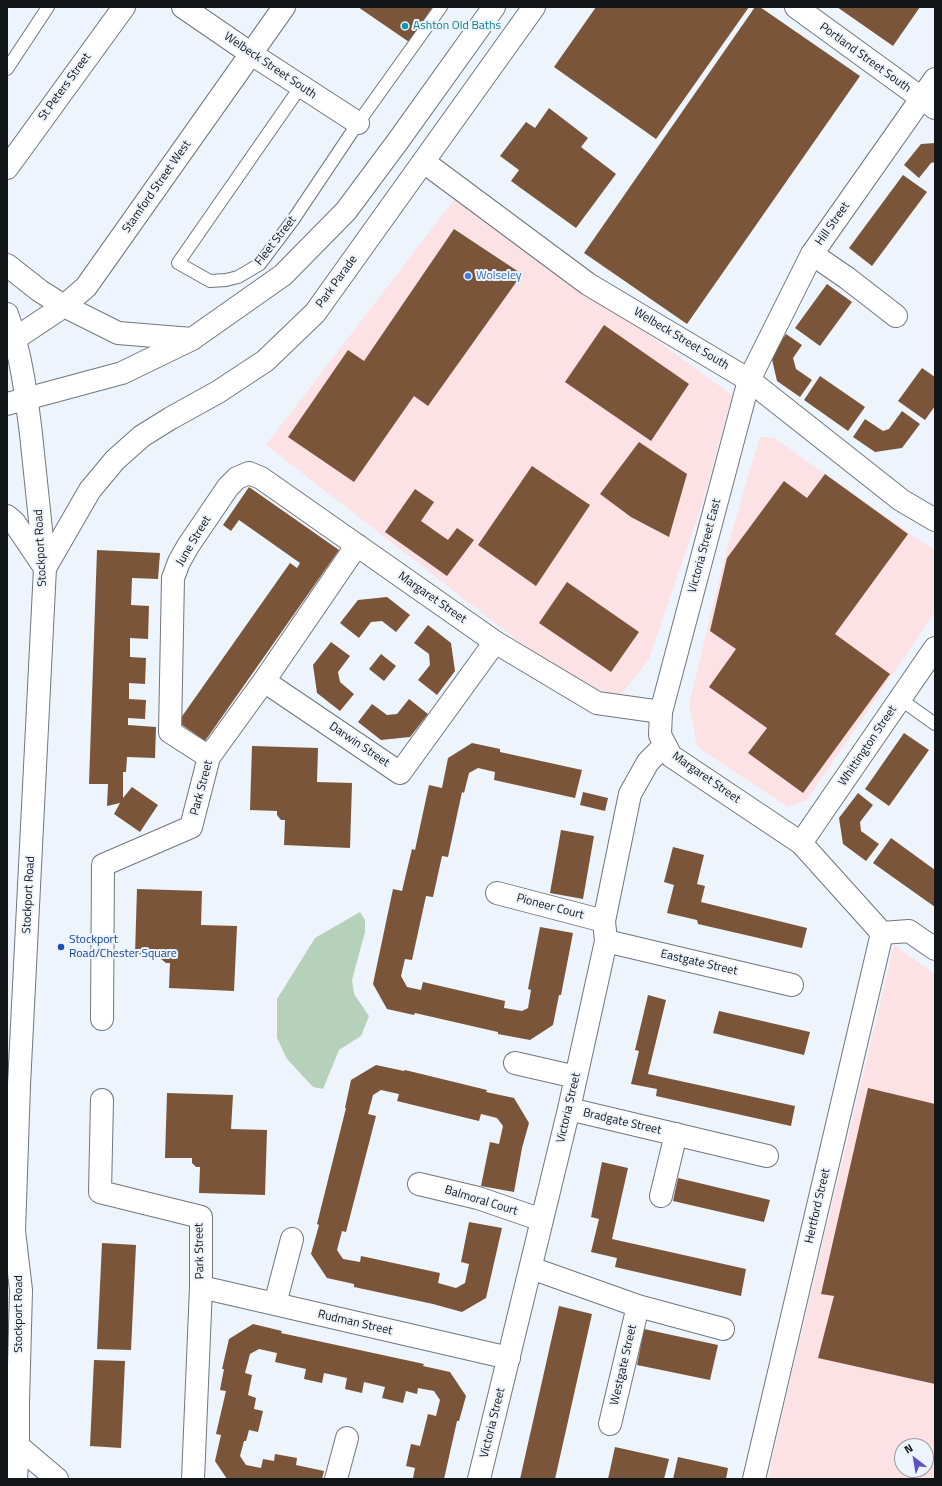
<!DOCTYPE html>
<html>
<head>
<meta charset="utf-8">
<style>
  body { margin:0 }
  #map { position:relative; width:942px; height:1486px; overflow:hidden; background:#edf4fb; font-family:"Titillium Web",sans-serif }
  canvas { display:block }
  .frame { position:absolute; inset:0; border:8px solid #131618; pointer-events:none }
  .north { position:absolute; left:894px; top:1438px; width:40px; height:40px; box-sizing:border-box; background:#edf4fb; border:1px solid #969ba0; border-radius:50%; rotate:329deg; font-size:11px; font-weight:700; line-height:16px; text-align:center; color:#131618 }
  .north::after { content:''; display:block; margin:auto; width:14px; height:18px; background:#5e51ca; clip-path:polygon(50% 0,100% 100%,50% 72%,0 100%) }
</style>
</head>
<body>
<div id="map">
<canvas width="942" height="1486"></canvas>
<div class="frame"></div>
<div class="north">N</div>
</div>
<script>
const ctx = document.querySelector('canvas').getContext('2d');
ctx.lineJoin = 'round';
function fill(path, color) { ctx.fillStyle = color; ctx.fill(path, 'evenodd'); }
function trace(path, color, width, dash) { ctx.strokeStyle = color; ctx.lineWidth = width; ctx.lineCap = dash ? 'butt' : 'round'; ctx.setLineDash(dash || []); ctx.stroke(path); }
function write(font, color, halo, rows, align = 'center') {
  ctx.font = font + ' "Titillium Web",sans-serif'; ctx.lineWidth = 4; ctx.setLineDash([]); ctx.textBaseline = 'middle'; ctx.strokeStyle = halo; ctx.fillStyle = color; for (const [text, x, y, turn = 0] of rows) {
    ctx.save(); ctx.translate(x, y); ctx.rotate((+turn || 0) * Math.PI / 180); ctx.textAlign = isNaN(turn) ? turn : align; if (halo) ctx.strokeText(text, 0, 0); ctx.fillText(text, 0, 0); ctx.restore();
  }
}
const industrial = new Path2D(`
  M457,196L732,395L703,501L649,659L619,697L562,675L266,445Z
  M760,437L774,438L935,551V612L807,800L788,807L697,747L689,704L727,548Z
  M894,945L935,974V1479H768L792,1373ZM902,1446H926V1470H902Z`);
const green = new Path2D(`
  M360,912L365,920V932L352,980L354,994L369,1016L361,1036L339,1050L323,1089L313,1087L287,1059L277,1038V999L315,938Z`);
const building = new Path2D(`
  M358,7H438L412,44Z
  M596,7H749L656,139L554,67Z
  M755,7H760L860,76L687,324L584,253Z
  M837,7H920L893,46Z
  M549,108L588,138L581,147L616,174L576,228L511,181L519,170L500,156L526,122L535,128Z
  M935,143V162L931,163L919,178L904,165L921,144Z
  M903,175L927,192L872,266L849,248Z
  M454,229L522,274L428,406L414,396L354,482L288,437L348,350L364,361Z
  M827,284L852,302L820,346L795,328Z
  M604,325L689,384L651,441L565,382Z
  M786,334L802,345L793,358L796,369L812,380L800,397L777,381L771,355Z
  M922,368L935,377V406L925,420L898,401Z
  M820,376L865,407L848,431L804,400Z
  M902,411L920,424L902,448L875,452L853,437L865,419L883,431L889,429Z
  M639,442L687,474L669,537L631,517L600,494Z
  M532,466L590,505L536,586L478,545Z
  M825,474L908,534L835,634L890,674L803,793L748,753L767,728L709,687L736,649L710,631L727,558L784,481L807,498Z
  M249,487L339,550L205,741L178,722L290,563L297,568L300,563L239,520L231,531L223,525Z
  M415,489L434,502L421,521L448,540L457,528L474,540L447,576L385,532Z
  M97,550L160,553L158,579L132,578L131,605L149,606L148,639L130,638V657L146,658L145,684L129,683V699L146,700L145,719L128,718V725L156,727L155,758L127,757L126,772H123V798L132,787L158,805L140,832L114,814L120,803L107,806L108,784H89Z
  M567,582L639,632L611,672L539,623Z
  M387,597L410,615L396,632L382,621L371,622L359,638L340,623L358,600Z
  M428,625L451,643L455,671L437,695L418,680L430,665L429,654L414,643Z
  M331,642L350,656L338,672L340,682L354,694L340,711L317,693L313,665Z
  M381,654L396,666L384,681L369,669Z
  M409,699L428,714L410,737L381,740L358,722L372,704L387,715L397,714Z
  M904,733L929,750L889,806L865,789Z
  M472,743L500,749V752L582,770L575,798L494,780L495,772L478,768L469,773L464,793L462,792L448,857L442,856L433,897L426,896L412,960L405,959L401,976L407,987L421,990L423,982L505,1001L504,1008L522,1011L528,1008L531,990L528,989L540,927L573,933L561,995H559L553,1025L530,1040L498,1034V1032L415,1013L414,1015L387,1009L373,984L393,889L402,891L412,849L415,850L429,785L442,788L448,758Z
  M252,746L318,748L317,782L352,783L350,848L284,845L285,820H281L277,815V811L250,810Z
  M583,792L608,798L605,811L580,805Z
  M858,793L873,805L860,822L861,831L879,844L866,861L843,844L839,818Z
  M561,830L594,836L583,899L550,893Z
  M891,838L935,870V907L873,863Z
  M673,847L704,855L697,884L705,886L701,902L807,928L802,948L698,924L697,920L667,913L674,885L664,882Z
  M137,889L202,891L201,925L237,926L234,991L169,988L170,963H166L161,959V955L135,954Z
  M648,995L666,1000L648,1074L795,1106L791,1126L656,1096L657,1089L631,1084L639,1051L635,1050Z
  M719,1011L810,1032L804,1055L713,1033Z
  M376,1065L404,1071L405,1070L487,1090L486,1092L514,1098L529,1123L522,1148L514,1192L481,1186L490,1142L499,1144L503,1126L497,1118L481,1114L479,1121L397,1101L399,1094L381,1090L373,1095L368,1114L376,1116L346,1232L342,1231L337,1250L343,1259L360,1262L361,1256L440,1273L438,1283L456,1288L465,1283L469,1264L461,1262L469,1222L502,1228L486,1298L462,1312L433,1304L354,1287V1284L327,1278L311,1254L319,1225L317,1224L346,1108H345L351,1080Z
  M868,1088L935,1104V1384L818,1358L834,1296L821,1294Z
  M167,1093L233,1095L231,1129L267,1130L265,1195L199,1193L200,1167H196L192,1163V1158H165Z
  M602,1162L628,1168L612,1239L746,1269L741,1296L615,1267L617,1258L591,1252L599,1219L591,1217Z
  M678,1178L770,1200L764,1222L673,1201Z
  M102,1243L136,1245L131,1350L97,1349Z
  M559,1306L592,1314L555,1479H520Z
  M253,1324L282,1331L281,1333L424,1364L423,1366L450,1372L466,1396L459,1421H457L444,1479L413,1478L415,1468L406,1466L411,1444L420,1446L428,1414L436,1416L440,1400L434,1391L418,1388L417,1394L406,1391L403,1403L382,1398L385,1387L364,1382L362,1393L345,1389L347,1378L324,1373L322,1383L304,1379L306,1369L275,1362L277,1353L259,1349L250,1354L245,1373L252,1375L248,1395L256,1398L254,1409L263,1411L258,1432L249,1430L246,1441H244L240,1456L246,1465L261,1468L263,1459L274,1461L275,1454L297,1458L296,1465L324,1471L322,1479H227L215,1461L221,1435L216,1434L226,1391L220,1390L224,1369H222L229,1339Z
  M644,1329L718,1345L710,1380L637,1365Z
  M94,1360L125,1361L121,1448L90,1446Z
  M615,1447L669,1459L664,1479H608Z
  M678,1457L728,1468L726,1479H673Z`);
const lane = new Path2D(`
  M7,69L48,7
  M301,86L178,263L210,281L226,280L238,277L260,264L293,220L358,123L441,7
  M900,699L935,724`);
const street = new Path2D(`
  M183,7L250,53L358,123
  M796,7L935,108
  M424,162L588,284L749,380L901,500L935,520
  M7,168L124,7
  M812,254L847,278L896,316
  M7,265L40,291L64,306L118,333L192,339
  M7,314C21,353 26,393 31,434C36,479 40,523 45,568
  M7,344L64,306L86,287L284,7
  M264,681L400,773L495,642
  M209,757L170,732L173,578L179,562L188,546L228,487L237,478L249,473L261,478L495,642L597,703L661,712
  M801,843L935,648
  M497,893L604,921
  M882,933L909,931L935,949
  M606,941L792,985
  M102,1019L103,865L191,827L209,757L264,681L357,545
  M515,1063L576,1077
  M102,1100L100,1192L201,1217V1287L193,1479
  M569,1109L767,1156
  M419,1184L478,1198L542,1220
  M661,1196L676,1134
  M531,1268L638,1306L723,1329
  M201,1287L509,1358
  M275,1304L292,1239
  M610,1424L638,1306
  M18,1446L57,1479
  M336,1479L347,1438
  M479,1479L569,1109L606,941L604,921L630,794L648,762L665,745`);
const secondary = new Path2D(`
  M754,1479L882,933L801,843L671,756L660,735L661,712L749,380L812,254L935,79`);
const highway = new Path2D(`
  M7,404L122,373L192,339L283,275L346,211L398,141L494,7
  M7,516L14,522L45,568
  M16,1479L18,1446V1403L21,1290L14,1231L19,1085L45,568L90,490L115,460L142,436L171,418L218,392L265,361L315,313L534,7`);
const markers = [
  [405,26,4,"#0f9aa8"],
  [468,276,4,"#3f7fe0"],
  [61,947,4,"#1a4fb4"]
];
const cultureNames = [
  ["Ashton Old Baths",413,26]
];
const streetNames = [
  ["Portland Street South",865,58,36],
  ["Welbeck Street South",270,66,34],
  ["St Peters Street",65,87,-54],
  ["Stamford Street West",157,187,-55],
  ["Hill Street",833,224,-55],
  ["Fleet Street",276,241,-52],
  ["Park Parade",337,282,-54],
  ["Welbeck Street South",681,339,31],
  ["June Street",194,541,-59],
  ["Victoria Street East",705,546,-75],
  ["Stockport Road",41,548,-93],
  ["Margaret Street",432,598,35],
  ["Darwin Street",359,745,34],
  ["Whittington Street",868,746,-56],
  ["Margaret Street",706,778,35],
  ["Park Street",202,788,-75],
  ["Stockport Road",29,895,-87],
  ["Pioneer Court",550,907,15],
  ["Eastgate Street",699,963,13],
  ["Victoria Street",569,1108,-77],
  ["Bradgate Street",622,1122,13],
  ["Balmoral Court",481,1201,17],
  ["Hertford Street",818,1206,-77],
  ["Park Street",200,1251,-91],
  ["Stockport Road",19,1314,-90],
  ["Rudman Street",355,1323,13],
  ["Westgate Street",624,1365,-77],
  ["Victoria Street",493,1423,-76]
];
const shopNames = [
  ["Wolseley",476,276]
];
const transitNames = [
  ["Stockport",69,940],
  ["Road/Chester Square",69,954]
];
fill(industrial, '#fce1e5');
fill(green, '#b6d1b9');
fill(building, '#7a5539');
trace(lane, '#70767d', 14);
trace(street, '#70767d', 24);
trace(secondary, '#70767d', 24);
trace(highway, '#70767d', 24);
trace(lane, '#fff', 12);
trace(street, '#fff', 22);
trace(secondary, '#fff', 22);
trace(highway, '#fff', 22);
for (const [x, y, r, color] of markers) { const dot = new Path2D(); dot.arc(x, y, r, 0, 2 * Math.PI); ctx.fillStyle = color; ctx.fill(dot); trace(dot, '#edf4fb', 1.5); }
write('12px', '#0d838f', '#edf4fb', cultureNames, 'left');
write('12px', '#131618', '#edf4fb', streetNames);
write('12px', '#366cbe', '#edf4fb', shopNames, 'left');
write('12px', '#164399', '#edf4fb', transitNames, 'left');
</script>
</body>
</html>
